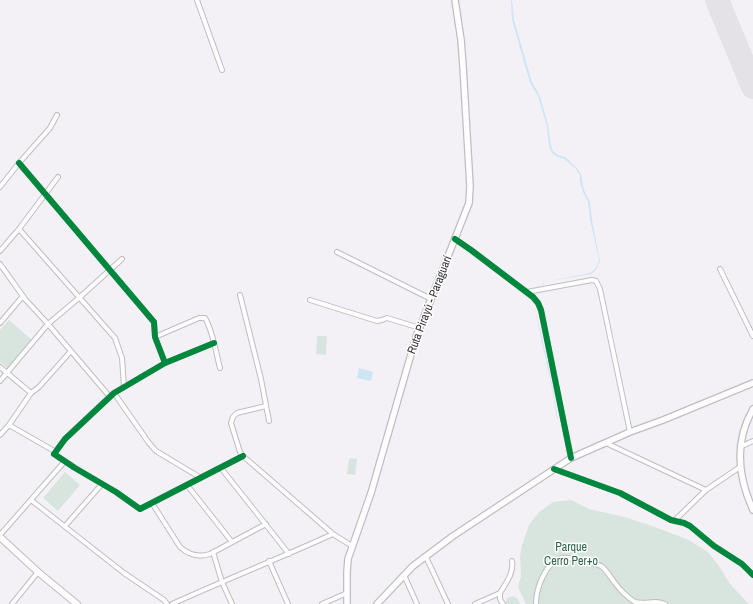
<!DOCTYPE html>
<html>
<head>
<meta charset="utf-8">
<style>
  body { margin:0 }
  canvas { display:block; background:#f4f1f6 }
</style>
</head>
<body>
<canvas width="753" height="604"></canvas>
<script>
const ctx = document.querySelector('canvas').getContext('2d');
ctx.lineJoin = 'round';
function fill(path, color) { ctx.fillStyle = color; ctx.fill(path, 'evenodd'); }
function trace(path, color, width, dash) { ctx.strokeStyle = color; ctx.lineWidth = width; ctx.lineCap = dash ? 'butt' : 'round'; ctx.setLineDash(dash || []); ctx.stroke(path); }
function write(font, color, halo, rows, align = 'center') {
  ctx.font = font + ' "Archivo Narrow",sans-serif'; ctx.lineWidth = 3; ctx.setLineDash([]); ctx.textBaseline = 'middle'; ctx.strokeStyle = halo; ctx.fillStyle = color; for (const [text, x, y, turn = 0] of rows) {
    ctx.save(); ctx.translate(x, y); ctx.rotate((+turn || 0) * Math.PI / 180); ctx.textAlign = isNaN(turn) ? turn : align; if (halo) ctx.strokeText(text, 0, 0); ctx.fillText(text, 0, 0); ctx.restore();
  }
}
const green = new Path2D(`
  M9,320L32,340L8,369L0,362V330Z
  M317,336H327L326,355L316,354Z
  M349,458L357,459L355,475L347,474Z
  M65,472L80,485L58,511L43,498Z
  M571,500L589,509L625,517L652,526L689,540L708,552L719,566L730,584L749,604H526L518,587L521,576L520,556L522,545L529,525L538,513L553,502Z
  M512,596C517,597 519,599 520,604H505L507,598Z`);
const water = new Path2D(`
  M511,0H512L514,20L532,82L540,96L548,125L551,146L553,151L558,155L565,157L576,167L581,174L584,190L590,202L592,220L600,261L595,271L591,274L545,282L543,285H542L543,283L545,282L590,273C595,270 598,265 599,259L590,220L588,202L583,192L580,182V175L575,168L564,159L558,157L552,153L549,146L547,127L538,96L530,83L512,20Z
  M534,306C544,343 552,381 558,419H557L552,388Z
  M359,368L373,372L371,381L357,378Z`);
const runway = new Path2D(`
  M717,0L753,87`);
const minor = new Path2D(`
  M197,0L222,70
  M19,163L154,322L155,337L165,363
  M0,187L19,163L50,128L57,115
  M19,229L115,338L122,358L124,387
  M455,239L471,250L533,297L538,303L541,310L571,458
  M0,251L19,229L58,177
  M337,252L431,299
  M0,264L25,299L48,324L110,397
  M720,269L753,336
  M527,292L592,280L596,281L600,289L630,432
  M240,295L261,379L269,421
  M310,300L377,321L382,320L387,318L420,328
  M0,323L23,296
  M155,337L199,318H205C213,331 216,353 220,368
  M214,343L165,363L114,393L65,439L54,454L75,468L116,492L140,509L243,456
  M0,367L31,393
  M0,381L48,324L80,297L122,259
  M114,393L149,443L156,451L201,478
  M266,406L237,413L233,417L231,423L240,452L243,456L333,534L352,546
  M9,425L56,452
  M0,435L9,425L31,393L39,387L71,351
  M606,443L706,490
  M740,447L753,441
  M221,468L289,554
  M554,469L620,493L671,520L684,523L690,526L714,546L742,564L753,575
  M187,485L232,542
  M31,500L124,573L164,600L167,604
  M152,503L180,547C189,555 198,558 210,554L266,524
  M674,521L706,490L740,467
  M65,526L102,484
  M0,535L65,461
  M213,552L222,582L232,604
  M426,557L448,604
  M269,561L288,604
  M404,575L417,604
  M500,593C506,583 514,573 512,561
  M500,593V599L503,604
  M12,604L38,572
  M172,604C225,580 280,558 333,534
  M322,604L347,593
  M475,604L500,593
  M536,604C536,589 545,562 562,558C569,557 576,560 583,561C589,562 595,563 601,566C607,570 610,577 615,583C619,589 628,598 635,602C642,604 649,602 656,602C659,602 662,603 665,604`);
const major = new Path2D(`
  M753,409C734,442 738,477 753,510
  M347,604V572L348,559L371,493L416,337L469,203L470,186L463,66L461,40L455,0
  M377,604L413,566L453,536L571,458L630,432L663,420L753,383`);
const highway = new Path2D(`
  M0,537L38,572L77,604`);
const cycleway = new Path2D(`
  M19,163L154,322L155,337L165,363
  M455,239L471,250L533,297L538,303L541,310L571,458
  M214,343L165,363L114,393L65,439L54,454L75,468L116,492L140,509L243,456
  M554,469L620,493L671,520L684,523L690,526L714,546L742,564L753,575`);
const streetNames = [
  ["Ruta Pirayú - Paraguarí",430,305,-69]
];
const parkNames = [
  ["Parque",571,548],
  ["Cerro Per+o",571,562]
];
fill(green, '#d8e5df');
fill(water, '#cee5f4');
trace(runway, '#e4e2e6', 24);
trace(minor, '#bfbdc1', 6);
trace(major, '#bfbdc1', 8);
trace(highway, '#bfbdc1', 8);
trace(minor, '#fdfdfe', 4);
trace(major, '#fdfdfe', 5.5);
trace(highway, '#fdfdfe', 6);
trace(cycleway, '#00873e', 6);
write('12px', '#353436', '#fff', streetNames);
write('12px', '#2c6448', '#fff', parkNames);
</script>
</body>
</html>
